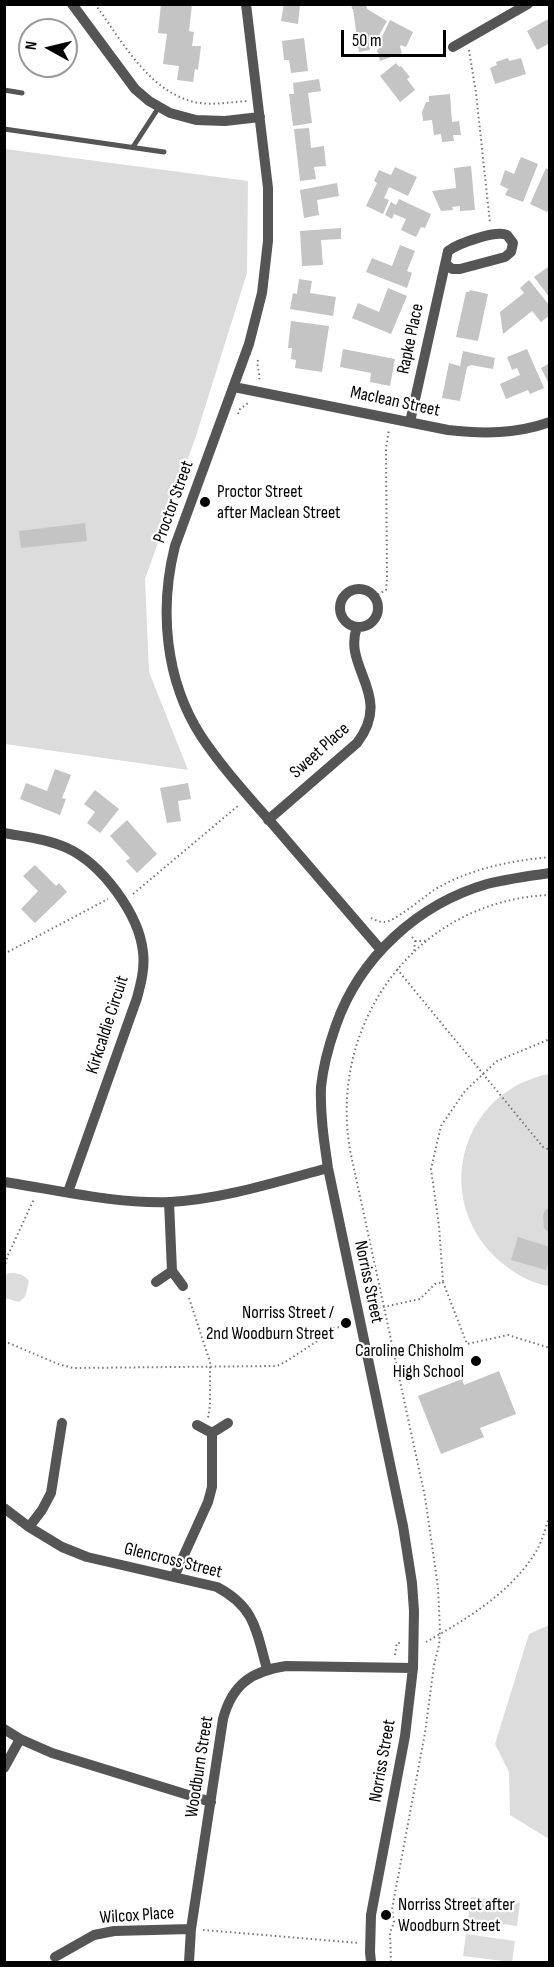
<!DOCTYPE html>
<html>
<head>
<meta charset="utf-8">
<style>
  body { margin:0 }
  #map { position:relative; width:554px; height:1967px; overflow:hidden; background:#fff; font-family:"Sofia Sans Condensed",sans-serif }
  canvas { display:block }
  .frame { position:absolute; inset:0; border:6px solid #000; pointer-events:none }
  .north { position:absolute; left:18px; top:18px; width:60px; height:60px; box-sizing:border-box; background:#fff; border:2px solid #999; border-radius:50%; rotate:278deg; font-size:16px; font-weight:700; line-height:24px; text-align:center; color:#000 }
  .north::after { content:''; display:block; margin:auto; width:21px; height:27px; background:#000; clip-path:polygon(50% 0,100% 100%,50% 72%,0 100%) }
  .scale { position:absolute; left:341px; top:30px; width:105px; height:27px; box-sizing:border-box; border:3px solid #000; border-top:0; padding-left:8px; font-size:18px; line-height:21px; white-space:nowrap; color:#000; -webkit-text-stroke:4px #fff; paint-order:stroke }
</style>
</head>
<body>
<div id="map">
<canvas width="554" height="1967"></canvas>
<div class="frame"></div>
<div class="north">N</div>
<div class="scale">50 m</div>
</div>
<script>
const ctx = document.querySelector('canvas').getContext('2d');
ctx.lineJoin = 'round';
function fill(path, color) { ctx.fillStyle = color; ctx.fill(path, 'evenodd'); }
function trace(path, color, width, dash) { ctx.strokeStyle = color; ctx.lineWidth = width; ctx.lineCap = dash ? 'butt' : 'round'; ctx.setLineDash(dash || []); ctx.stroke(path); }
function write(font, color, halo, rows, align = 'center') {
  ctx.font = font + ' "Sofia Sans Condensed",sans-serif'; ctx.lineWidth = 4.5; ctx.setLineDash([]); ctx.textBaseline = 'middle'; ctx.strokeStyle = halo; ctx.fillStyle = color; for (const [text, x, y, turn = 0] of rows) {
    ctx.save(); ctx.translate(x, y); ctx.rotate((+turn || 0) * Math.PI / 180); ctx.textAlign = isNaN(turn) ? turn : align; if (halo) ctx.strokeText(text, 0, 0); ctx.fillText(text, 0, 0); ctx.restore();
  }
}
const green = new Path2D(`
  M5,149L248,181L247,273L196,436L145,579L149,672L188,770L5,744Z
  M549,1074V1286C528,1283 509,1270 494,1256C432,1193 463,1091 549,1074Z
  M11,1273C18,1273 25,1275 29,1281L25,1297L19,1302L5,1298V1283L7,1274Z
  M549,1625V1839L510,1815L509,1772L495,1744L529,1634Z
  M471,1897L520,1903L517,1926L468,1919Z
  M466,1934L515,1941L512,1962L463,1956Z`);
const building = new Path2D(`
  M161,4H192L189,31L194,32L192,46H201L198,70L195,69L193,82L177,80L179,66L163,64L167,34L158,33Z
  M284,4H300L298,24L281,21Z
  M351,4H366L367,9L387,21L373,46L370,44V50L359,52L353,9H352Z
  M550,18V43L537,50L527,31Z
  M390,20L413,32L406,47L401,45L400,47L402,53L380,61L377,50L382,46L378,45Z
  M304,38L308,71L291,73L289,60H284L282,41Z
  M508,58L509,61L521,58L526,74L495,84L490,68L497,65L496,62Z
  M396,63L399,67L401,66L410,77L407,79L415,90L400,102L380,76Z
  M319,79L321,91L308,93L312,123L293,126L289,94H294L293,83Z
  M450,94L452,122L459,121L461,135H453L454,141L442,142L441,134L434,135L432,120L423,121L422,112L426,102H429V96Z
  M309,128L311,148L324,146L326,166L314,167L316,179L300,181L294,129Z
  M521,157L538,164L523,202L505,195L508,189L500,185L505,170L514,174Z
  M471,166L475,210L460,211V206L452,207L453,210L441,211L432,191L456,188L454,168Z
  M395,167L417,177L408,196L389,187L384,198L389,200L383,214L366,206L377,183L374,181L379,170L391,175Z
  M546,168L550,170V205L547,212L530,204Z
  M337,183L339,196L317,200L319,215L304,218L300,190Z
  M399,199L431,214L425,228L421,227L416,237L401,230L406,219L394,214L392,219L385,215L391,202L396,205Z
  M341,228V239L321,240L323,265L302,266L300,231Z
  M400,245L415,251L407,271L412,273L407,288L366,272L372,258L392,266Z
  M548,267L550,268V298L534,277Z
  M299,279L312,281L310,293L336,297L333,316L290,309L293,293L297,294Z
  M529,280L550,306V315L541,322L532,311L503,334L500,312L524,293L520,288Z
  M388,288L407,296L391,334L352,318L358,303L379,312Z
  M470,290L488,294L478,341L456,337L466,292H469Z
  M291,321L329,326L322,372L295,368L296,360L291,359L292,348H288Z
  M343,349L395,359L390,386L370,382L371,373L340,367Z
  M527,349L544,388L530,394L528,390L506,399L500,384L520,375L517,368L512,370L507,357Z
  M463,351L495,358L493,369L471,365L467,367L460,401L442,398L449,363L460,366Z
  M550,363V381L548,382L541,368Z
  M85,523L87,541L21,548L19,531Z
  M55,769L71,775L62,798L66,799L60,815L20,799L26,783L47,791Z
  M188,783L191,799L178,801L181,821L167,823L160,788Z
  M95,790L119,809L100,833L87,823L95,812L84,804Z
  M127,820L157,854L137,873L126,861L130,858L110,836Z
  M35,865L56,886L59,883L67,892L35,923L21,909L38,891L23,876Z
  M550,1207V1234L544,1228L543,1216L545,1210Z
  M518,1237L550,1247V1259L546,1270L511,1260Z
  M499,1371L516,1414L480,1428L484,1437L441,1454L418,1396L462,1379L464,1385Z`);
const path = new Path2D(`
  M95,4C122,41 151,96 200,103C215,105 231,102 247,101
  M469,50L476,93L490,223
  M258,360C256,367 261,374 259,380
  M238,414L240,409L248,403
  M374,597L386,590L387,578L386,448L389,430
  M133,894L239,805
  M371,918C375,920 379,922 384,922C394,922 424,897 434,890C469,869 509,861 550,857
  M412,937L415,941L414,952
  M415,941H427
  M4,954L108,899
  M397,969L543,1147L550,1150
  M4,1268L8,1255L34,1199
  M443,1282L467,1344L508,1335L550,1348
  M189,1298L210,1362V1405L208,1418
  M370,1310L420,1299L435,1284L443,1282L439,1226L431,1169L441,1126L465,1091L497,1061L550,1039
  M4,1341L58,1364L73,1368L277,1366L285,1362L333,1331L334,1328L348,1326
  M426,1642C467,1619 512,1592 537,1550C543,1539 546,1526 550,1515
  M395,1655L397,1643H400
  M203,1930L359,1943
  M391,1962L390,1933L394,1922L392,1909L425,1733L434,1665L439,1645L440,1631L438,1587L425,1497L350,1150C328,1022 417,900 550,895`);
const service = new Path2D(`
  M4,90L22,93
  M4,129L164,152
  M133,147L159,107`);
const minor = new Path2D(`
  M72,4L135,89L149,101L170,113L196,120L225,121L260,117
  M246,4L268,188V241L262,293L249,344L175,546C159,609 165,680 201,736C223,769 250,798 276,828C311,869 346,909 381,950
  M453,47L528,4
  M234,387L448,430C483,434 516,434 550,422
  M410,422L448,251C459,243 496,230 507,235L513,243L511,252L505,257L460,269H452L446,264
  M340 608a19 19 0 1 1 38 0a19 19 0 1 1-38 0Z
  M268,820L357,743C394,695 342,668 357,627
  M4,833C26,837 48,839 67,848C102,864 139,914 143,952C145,968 141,983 137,998L68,1192
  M4,1182C59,1190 114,1204 170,1202C223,1199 276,1182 328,1168
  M169,1202L172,1271L183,1286
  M156,1282L172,1271
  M197,1425L212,1433
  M4,1508L29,1527L62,1547L87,1557L217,1587C255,1607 256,1630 267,1669
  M29,1527L42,1510L51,1493L62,1423
  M174,1577L208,1502L212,1487V1433L228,1423
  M4,1729L20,1739L52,1753L211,1802
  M4,1768L20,1739
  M55,1957L94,1935L114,1931L191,1929
  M189,1962L191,1929L223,1719C232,1685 251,1671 286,1666L413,1668
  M371,1962L370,1952L371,1915L405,1736L413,1668L414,1611L412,1583L403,1526L328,1168C324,1141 320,1115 321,1087C323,1066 329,1045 336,1025C360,957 418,904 487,884C507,879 528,876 550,873`);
const markers = [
  [205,502,6,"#000"],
  [346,1323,6,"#000"],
  [476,1361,6,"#000"],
  [386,1915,6,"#000"]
];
const streetNames = [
  ["Rapke Place",411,339,-78],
  ["Maclean Street",395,402,12],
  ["Proctor Street",174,502,-70],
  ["Sweet Place",320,751,-42],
  ["Kirkcaldie Circuit",108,1025,-72],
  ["Norriss Street",368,1282,78],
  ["Glencross Street",173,1561,14],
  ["Norriss Street",383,1761,-80],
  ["Woodburn Street",200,1767,-81],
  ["Wilcox Place",137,1916,-4]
];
const poiNames = [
  ["Proctor Street",217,492],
  ["after Maclean Street",217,513],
  ["Norriss Street /",334,1313,"right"],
  ["2nd Woodburn Street",334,1334,"right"],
  ["Caroline Chisholm",464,1351,"right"],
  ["High School",464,1372,"right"],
  ["Norriss Street after",398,1905],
  ["Woodburn Street",398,1926]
];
fill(green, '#dcdcdc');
fill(building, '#c4c4c4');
trace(path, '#777', 2, [1.5, 3]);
trace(service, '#555', 5);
trace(minor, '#555', 10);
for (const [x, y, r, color] of markers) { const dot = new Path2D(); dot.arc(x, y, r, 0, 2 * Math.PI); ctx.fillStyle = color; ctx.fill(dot); trace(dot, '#fff', 2); }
write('18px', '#000', '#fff', streetNames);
write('18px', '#000', '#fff', poiNames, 'left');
</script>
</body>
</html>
